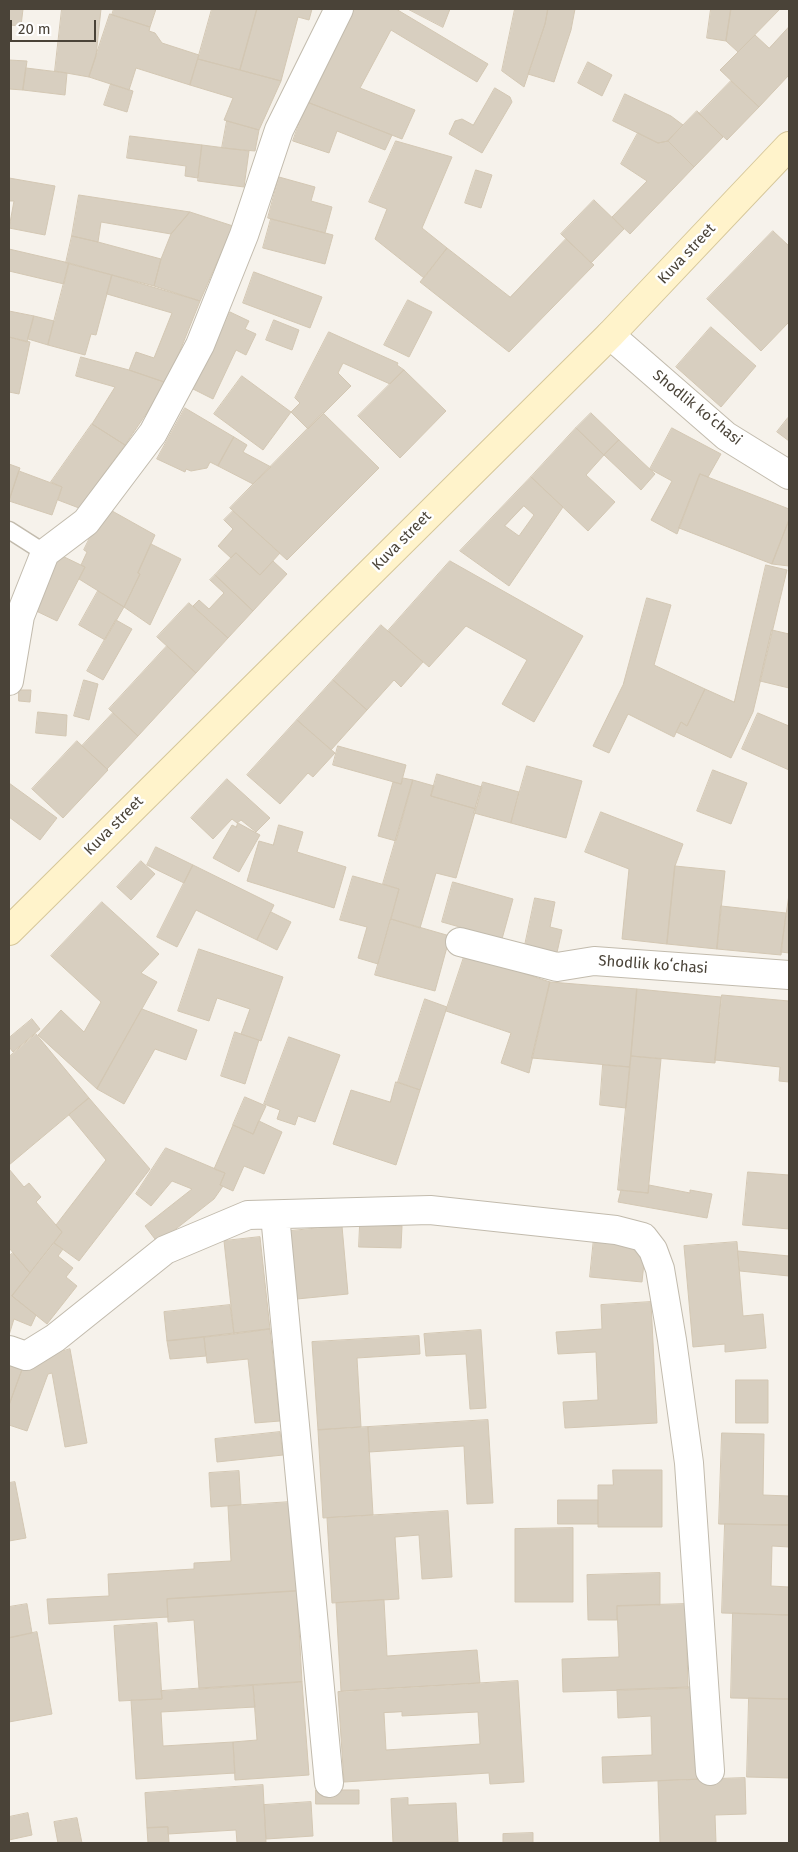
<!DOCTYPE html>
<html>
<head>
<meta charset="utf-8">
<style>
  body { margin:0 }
  #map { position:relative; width:798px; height:1852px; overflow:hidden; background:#f6f2eb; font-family:"Fira Sans",sans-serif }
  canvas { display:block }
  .frame { position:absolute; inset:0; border:10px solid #4a4338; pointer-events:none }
  .scale { position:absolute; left:10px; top:20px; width:86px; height:22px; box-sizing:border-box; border:2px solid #4a4338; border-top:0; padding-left:6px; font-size:15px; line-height:18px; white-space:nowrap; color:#4a4338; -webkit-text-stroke:4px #fff; paint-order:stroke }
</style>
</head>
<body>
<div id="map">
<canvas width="798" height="1852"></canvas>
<div class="frame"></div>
<div class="scale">20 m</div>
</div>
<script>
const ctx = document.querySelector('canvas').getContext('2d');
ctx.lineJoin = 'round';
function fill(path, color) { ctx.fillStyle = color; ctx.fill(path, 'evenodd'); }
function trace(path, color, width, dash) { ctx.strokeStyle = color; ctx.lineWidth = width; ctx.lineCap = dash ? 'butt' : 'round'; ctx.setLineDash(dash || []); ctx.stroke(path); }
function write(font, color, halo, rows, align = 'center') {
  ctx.font = font + ' "Fira Sans",sans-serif'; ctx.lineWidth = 5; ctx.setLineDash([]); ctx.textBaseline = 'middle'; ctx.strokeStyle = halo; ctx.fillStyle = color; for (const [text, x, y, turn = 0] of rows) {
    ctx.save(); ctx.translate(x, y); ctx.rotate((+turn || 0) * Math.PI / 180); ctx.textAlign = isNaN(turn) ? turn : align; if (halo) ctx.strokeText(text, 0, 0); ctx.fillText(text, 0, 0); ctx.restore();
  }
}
const building = new Path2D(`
  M9,9H23L21,26L9,25Z
  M62,9H101L96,56L89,77L55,71Z
  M114,9H156L150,27L112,15Z
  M212,9H257L240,70L198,59Z
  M257,9H312L309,20L298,17L281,81L240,70Z
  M355,9H396L488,64L477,82L391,30L360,88L415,110L402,139L307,102Z
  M408,9H450L443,27Z
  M515,9H548L545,24L524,87L502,71Z
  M548,9H575L571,30L554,82L528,74L545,24Z
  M711,9H731L726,41L707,38Z
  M731,9H780L738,52L726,41Z
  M110,14L150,27L149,31L155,33L162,43L199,55L190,85L136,68L129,90L89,77Z
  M789,27V75L759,107L720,70L755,35L769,48Z
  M198,59L281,81L259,130L224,120L233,98L190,85Z
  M9,60L27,61L23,90L9,89Z
  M588,62L612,75L602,96L578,83Z
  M26,68L67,73L65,95L23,90Z
  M731,81L759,107L727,140L699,114Z
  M111,84L133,91L127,112L104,105Z
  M495,88L510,97L512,102L482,153L449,134L455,121L462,119L473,125Z
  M625,94L671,116L683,125L668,141L658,143L613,121Z
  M307,102L392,135L385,150L337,131L329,153L293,141Z
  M697,111L723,137L694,167L668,141Z
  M227,121L259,130L255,151L222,148Z
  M638,133L658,143L668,141L694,167L630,234L612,217L647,181L621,164Z
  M130,136L202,145L198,178L185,176L186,166L127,158Z
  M396,141L452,157L422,228L447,248L424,278L375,239L387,209L369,202Z
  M202,145L249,151L244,187L198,181Z
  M476,170L492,175L481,208L465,203Z
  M279,177L315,187L311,201L332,207L325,233L268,218Z
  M9,178L55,186L45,235L9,228L14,201H9Z
  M79,195L190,212L171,234L101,222L98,242L72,236Z
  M594,200L624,229L591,263L561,234Z
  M190,212L233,226L200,301L154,286L161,259L171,234Z
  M271,219L333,235L325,264L263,248Z
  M773,231L789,246V322L761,351L707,299Z
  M72,236L98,242L161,259L154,286L66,263Z
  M566,239L594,265L509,352L420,282L447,248L510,297Z
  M9,249L69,263L64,284L9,271Z
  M69,263L112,275L96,335L91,334L85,355L48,345Z
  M254,272L322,297L310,328L243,303Z
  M112,275L200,301L167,383L129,370L136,352L154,358L172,313L107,294Z
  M408,300L432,312L409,357L384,345Z
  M9,311L34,316L27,342L9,337Z
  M230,312L249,321L245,329L256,334L246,355L236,350L213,399L193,389Z
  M34,316L54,321L48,345L28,339Z
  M274,320L299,330L292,350L266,340Z
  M711,327L756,366L721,407L676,367Z
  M329,332L398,363L397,365L404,370L390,384L343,363L338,373L351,386L308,429L291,412L300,403L295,398Z
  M9,337L30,342L19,394L9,392Z
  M81,357L129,370L167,383L125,445L92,424L115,387L76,376Z
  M404,370L446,411L400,458L358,416Z
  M242,376L291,412L263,450L214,414Z
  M185,408L234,437L218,466L210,462L207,468L191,471L186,469L185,472L157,459Z
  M323,413L379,468L287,560L230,508Z
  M591,413L619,440L604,455L576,428Z
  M788,418L789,419V441L777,432Z
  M92,424L125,445L79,508L58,500L62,487L51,482Z
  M576,428L604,455L586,475L615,502L588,531L531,477Z
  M672,428L721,454L708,477L700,474L677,534L651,520L672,481L650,469Z
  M234,437L247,445L243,452L271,467L253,484L218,466Z
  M619,440L655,474L641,490L604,455Z
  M9,464L20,468L9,501Z
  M19,471L62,487L52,515L9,501Z
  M700,474L789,509V520L772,564L679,528Z
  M531,477L563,507L509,586L460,551ZM524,506L534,515L519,536L505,526Z
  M105,507L155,535L138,573L140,574L124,607L79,579L85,567L81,565L87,552L84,550Z
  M233,511L280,553L260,575L236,553L231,558L218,546L233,529L224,520Z
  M789,520V566L772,564Z
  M151,544L181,559L150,625L124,607L140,574L138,573Z
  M56,553L85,567L57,621L30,608Z
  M236,553L260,575L273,561L287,574L253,611L215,575Z
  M450,561L583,636L534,722L502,704L527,660L466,626L429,667L388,631Z
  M766,565L787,570L753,712L731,758L676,732L681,722L687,726L705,689L734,702Z
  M215,575L253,611L228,638L193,606L199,600L209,609L224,593L210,580Z
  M98,591L124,607L105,640L79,625Z
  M647,598L671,605L654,665L705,689L687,726L681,722L674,737L628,714L609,753L593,746L623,685Z
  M189,603L228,638L196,673L157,637Z
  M116,620L132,629L103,680L87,671Z
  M381,625L423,662L401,687L394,680L367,710L333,680Z
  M772,630L789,634V688L760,681Z
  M167,646L196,673L138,736L109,709Z
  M84,680L98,684L89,720L74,716Z
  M333,680L367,710L331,750L297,720Z
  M19,690H31L30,702L19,701Z
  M38,712L67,715L66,736L36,733Z
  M113,713L138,736L107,769L82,746Z
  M758,713L789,726V770L742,749Z
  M297,720L335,753L313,777L308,773L280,804L247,775Z
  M77,741L108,770L63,818L32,789Z
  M338,746L406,765L401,784L333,765Z
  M527,766L582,781L566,838L511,823Z
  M713,770L747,783L731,824L697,811Z
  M437,774L482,787L476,809L431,796Z
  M403,778L413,780L396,841L378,836L393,782L401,784Z
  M227,779L270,818L256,832L241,820L237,823L232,819L213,839L191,818Z
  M413,780L434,786L431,796L476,809L456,878L436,873L420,928L391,919L399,889L383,884Z
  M483,782L519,792L511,823L474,813Z
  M9,783L57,818L40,840L9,817Z
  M601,812L683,844L675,866L667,944L622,939L629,869L585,852Z
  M238,823L260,835L239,872L213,858L232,825L236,827Z
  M279,825L303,832L297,852L346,867L334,908L247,881L259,841L273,845Z
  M156,847L193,865L184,883L147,865Z
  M141,861L155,874L131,900L117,887Z
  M193,865L274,905L257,940L196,910L177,947L157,937Z
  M675,866L725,871L717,949L667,944Z
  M353,876L399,889L378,964L358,958L367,927L340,920Z
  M453,882L513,899L502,939L442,922Z
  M789,895V953L781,952Z
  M535,898L555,902L550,927L562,930L556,957L524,950Z
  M102,902L159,954L141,973L157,982L97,1089L38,1035L61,1010L84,1032L101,1002L51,956Z
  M721,906L786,913L781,955L717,949Z
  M271,912L291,922L277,950L257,940Z
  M391,919L450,936L435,991L375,975Z
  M199,949L283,977L261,1041L241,1034L250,1009L217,998L209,1021L178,1011Z
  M465,954L550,982L529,1073L501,1063L511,1033L446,1011Z
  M550,982L637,989L630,1067L532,1058Z
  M637,989L721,997L715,1063L631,1056Z
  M722,995L789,1001V1082L779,1081L780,1067L715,1060Z
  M425,999L447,1007L420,1090L398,1082Z
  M142,1009L197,1030L186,1060L155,1049L124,1104L97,1089Z
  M32,1019L40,1029L13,1052L9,1047V1038Z
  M235,1032L259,1040L245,1084L221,1076Z
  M36,1034L89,1098L9,1165V1057Z
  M289,1037L340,1055L315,1122L298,1116L295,1125L277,1119L280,1110L264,1104Z
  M631,1056L661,1059L648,1193L618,1190Z
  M603,1065L630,1067L626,1108L600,1105Z
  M396,1082L420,1090L396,1165L333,1144L351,1090L390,1102Z
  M245,1097L266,1106L253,1134L233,1125Z
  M89,1098L150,1169L79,1261L54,1243L62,1232L56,1225L106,1160L69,1115Z
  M259,1121L282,1132L264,1174L244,1166L233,1191L220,1185L225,1173L214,1169L233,1125L253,1134Z
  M166,1148L225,1173L220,1185L223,1186L214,1199L158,1243L145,1226L192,1189L172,1181L151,1206L136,1194Z
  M9,1169L24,1187L29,1183L41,1197L36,1202L62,1232L30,1273L9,1248Z
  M748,1172L789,1175V1229L743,1225Z
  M649,1185L690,1193V1190L712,1194L707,1218L618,1202L621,1190L648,1193Z
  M360,1225L402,1226L401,1248L359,1247Z
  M342,1226L348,1294L297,1299L290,1231Z
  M260,1237L270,1329L234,1334L224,1241Z
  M594,1238L646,1243L642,1282L590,1277Z
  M737,1242L743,1316L763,1314L766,1348L725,1352V1344L693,1347L684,1246Z
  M54,1243L63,1249L58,1256L73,1268L66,1277L77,1286L47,1324L12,1296Z
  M738,1251L789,1256V1276L740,1271Z
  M13,1253L30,1273L12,1296L36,1315L31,1326L14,1319L9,1335V1256Z
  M651,1302L657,1423L565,1428L563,1402L598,1400L596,1352L558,1354L556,1332L602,1329L601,1305Z
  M230,1305L234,1334L167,1341L164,1312Z
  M270,1329L280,1421L255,1423L248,1359L207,1363L204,1337Z
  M481,1330L486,1408L470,1409L466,1354L426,1356L424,1334Z
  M419,1336L420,1354L357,1358L361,1427L318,1430L312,1342Z
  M204,1337L206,1356L170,1359L167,1341Z
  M70,1349L87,1443L65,1447L52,1373L48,1374L27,1431L9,1425V1405L24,1364Z
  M9,1358L24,1364L9,1405Z
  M736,1380H768V1423H736Z
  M488,1420L493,1503L467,1504L464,1446L369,1452L368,1427Z
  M368,1427L373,1515L323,1518L318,1430Z
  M280,1432L283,1455L217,1462L215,1439Z
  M722,1433L764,1434L763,1495L789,1496V1525L719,1524Z
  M613,1470H662V1527H598V1485H613Z
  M239,1471L241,1505L211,1507L209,1473Z
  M15,1482L26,1538L9,1541V1483Z
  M558,1500H598V1524H558Z
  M291,1502L297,1591L167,1599L168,1617L49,1624L47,1599L109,1596L108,1574L194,1569V1563L231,1561L228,1506Z
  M448,1511L452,1577L422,1579L419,1535L395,1537L399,1599L332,1603L327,1518Z
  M725,1524L789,1525V1547L772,1546L771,1586L789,1587V1615L722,1613Z
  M573,1528V1602H515V1529Z
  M660,1573V1605L617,1606V1620H588L587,1575Z
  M297,1591L302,1682L199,1689L194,1620L168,1622L167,1599Z
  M384,1600L387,1656L477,1650L480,1683L341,1691L336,1603Z
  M27,1604L32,1633L9,1638V1607Z
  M686,1604L688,1688L563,1692L562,1659L619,1657L617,1606Z
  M733,1613L789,1615V1699L731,1698Z
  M157,1623L162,1699L119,1701L114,1626Z
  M37,1632L52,1714L9,1722V1638Z
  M518,1681L524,1782L490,1784L489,1773L344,1782L338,1692ZM402,1712V1716L478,1712L480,1744L386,1750L384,1713Z
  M302,1682L309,1775L235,1780L233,1742L257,1740L253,1685Z
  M253,1685L255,1707L161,1712L163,1746L233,1742L235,1773L136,1779L131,1700L162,1699L161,1691Z
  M701,1687L704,1779L603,1783L602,1757L652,1755L651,1716L618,1718L617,1690Z
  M749,1698L789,1699V1778L747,1777Z
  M745,1778L746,1814L715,1815L716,1843H660L658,1781Z
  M263,1785L266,1843H237L236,1830L168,1834V1827L147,1828L145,1793Z
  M316,1790H359V1804H316Z
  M408,1798V1805L456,1803L458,1842L393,1843L391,1799Z
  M311,1802L313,1836L266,1839L264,1805Z
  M28,1813L32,1835L9,1840V1817Z
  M77,1818L82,1843H58L54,1822Z
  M168,1827L169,1843H148L147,1828Z
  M533,1833V1843H503V1834Z`);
const lane = new Path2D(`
  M9,530L45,553`);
const street = new Path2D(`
  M610,335L726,436L789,475
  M9,681L20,616L45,553L86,522L153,433L200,345L244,235L279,130L339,9
  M460,942L557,967L594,961L789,975
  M275,1215L329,1783
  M9,1350L26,1356L55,1338L165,1250L248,1215L430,1210L616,1230L643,1237L653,1250L660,1269L672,1340L689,1463L710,1771`);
const secondary = new Path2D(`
  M9,931L610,335L789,146`);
const streetNames = [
  ["Kuva street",687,254,-47],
  ["Shodlik koʻchasi",697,408,39],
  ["Kuva street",402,541,-45],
  ["Kuva street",114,826,-45],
  ["Shodlik koʻchasi",653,965,4]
];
fill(building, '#d8cfc0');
trace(building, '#d3c7b3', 1);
trace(lane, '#c2bbad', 19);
trace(street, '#c2bbad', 30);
trace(secondary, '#d6c79a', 30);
trace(lane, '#fff', 16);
trace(street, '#fff', 28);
trace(secondary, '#fff3cb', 28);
write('15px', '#4a4338', '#fff', streetNames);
</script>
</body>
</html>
